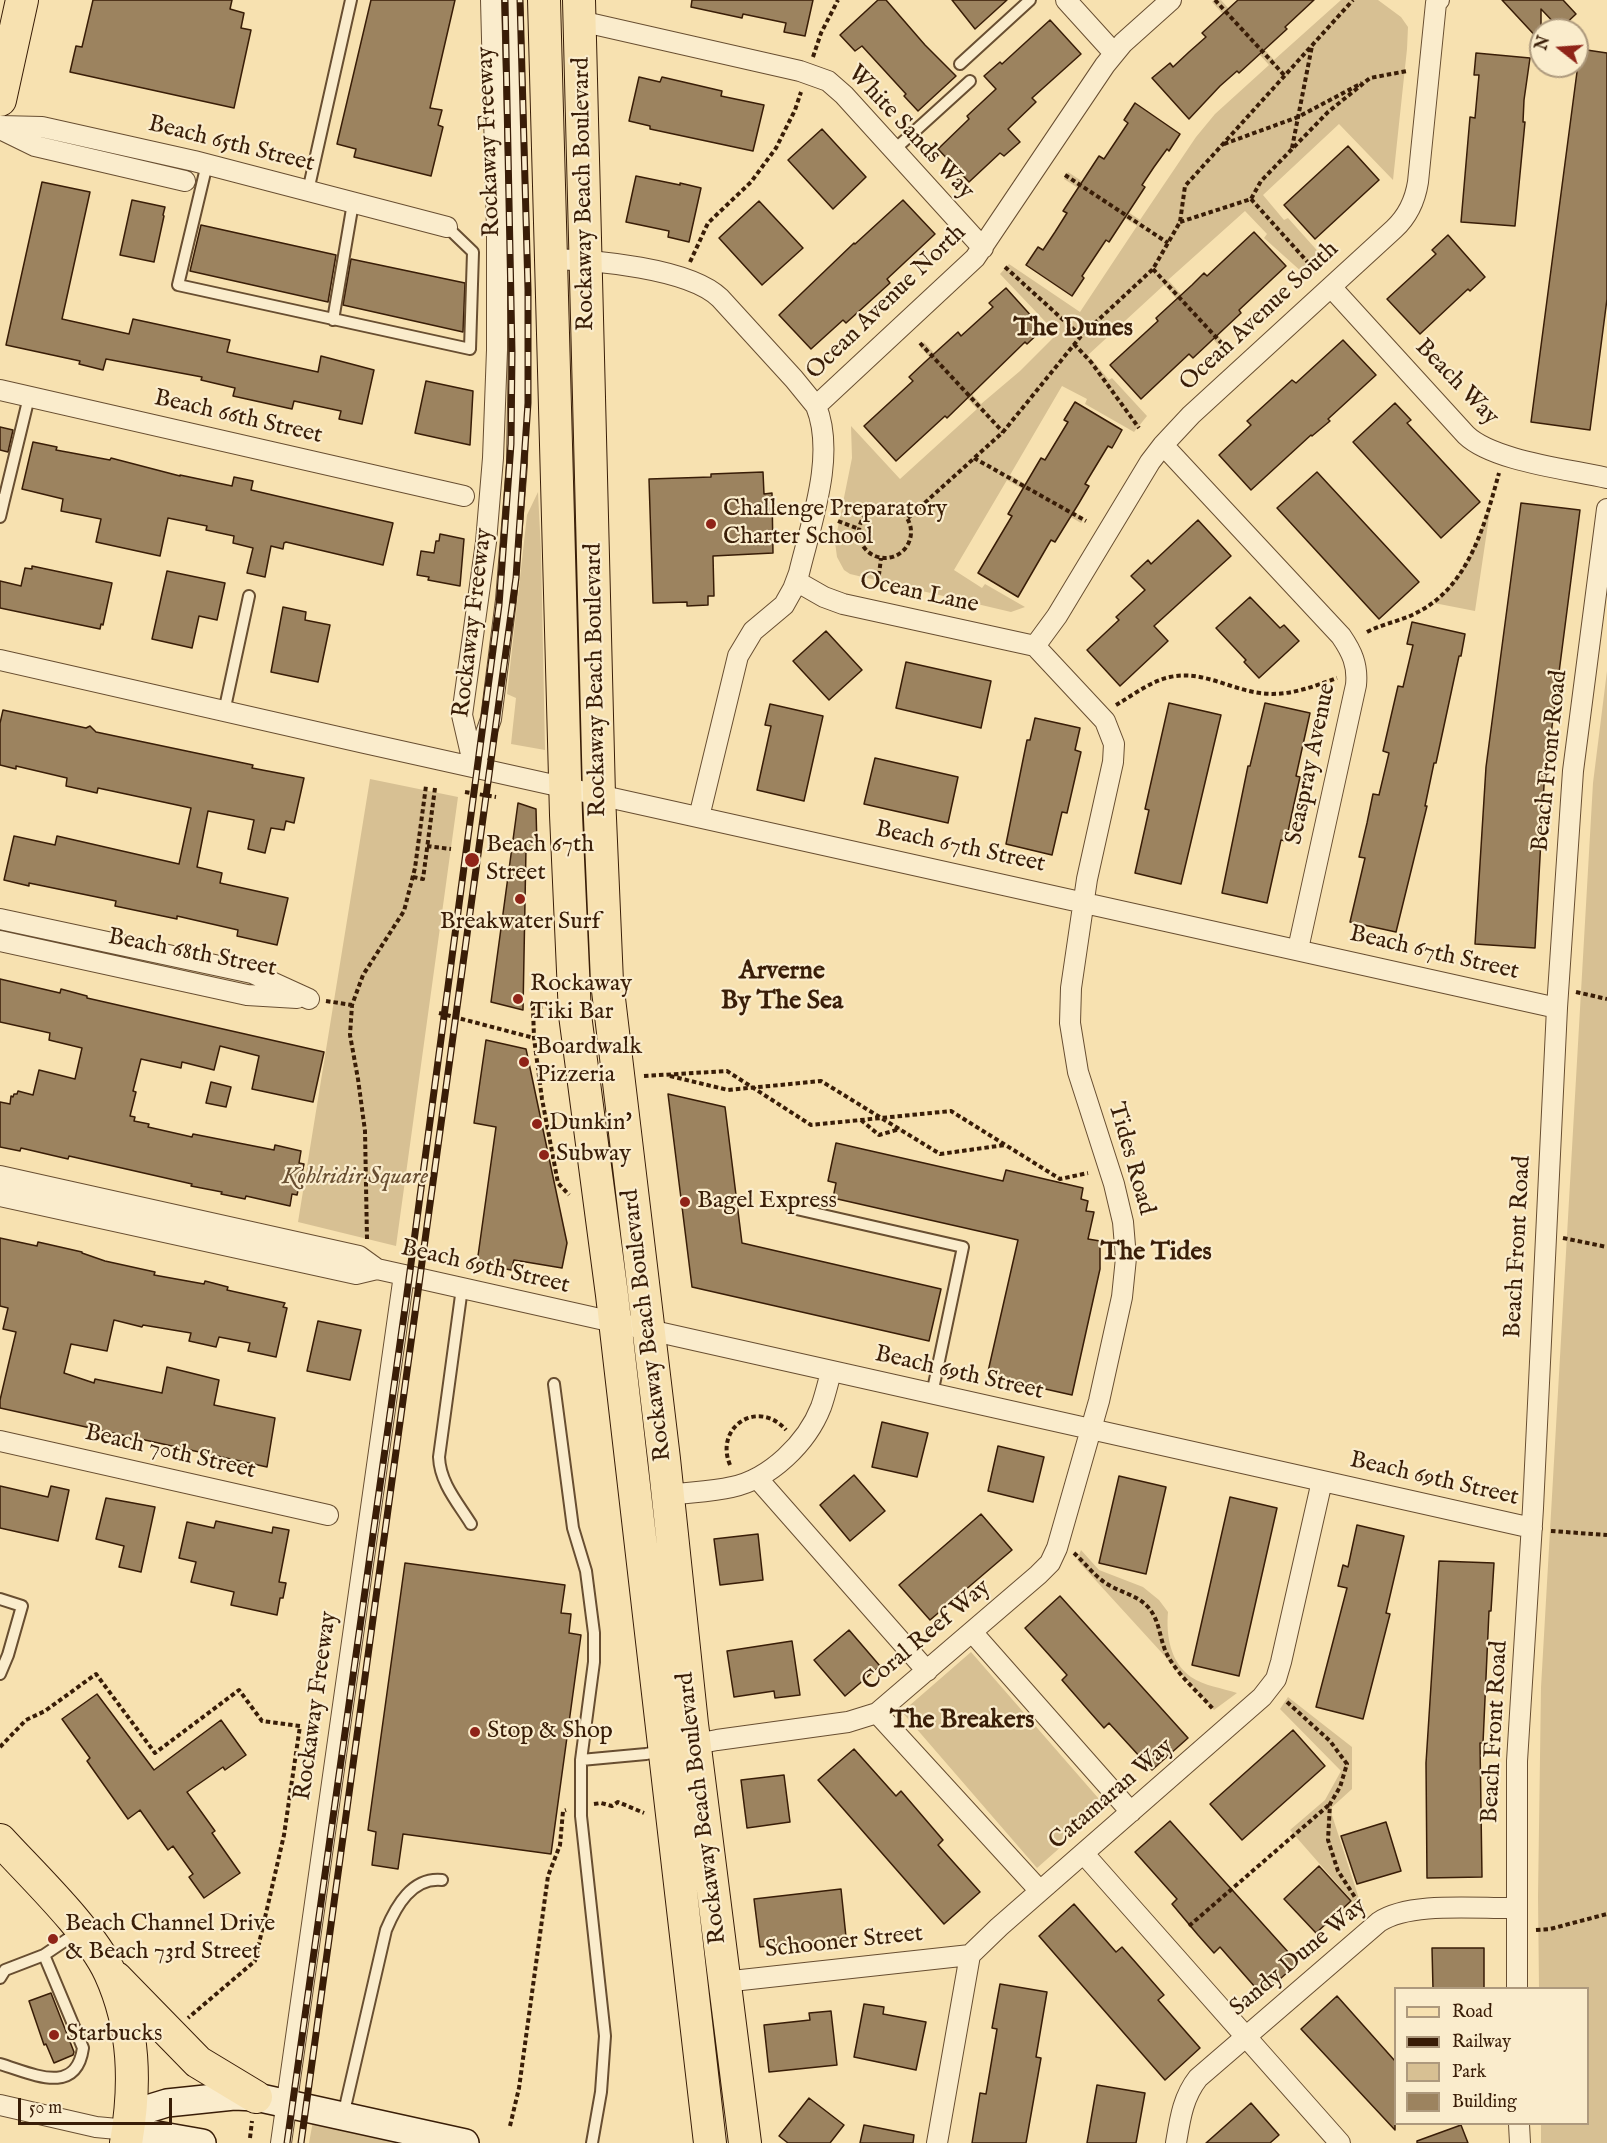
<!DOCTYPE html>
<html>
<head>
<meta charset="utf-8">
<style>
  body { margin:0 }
  #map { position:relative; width:1607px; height:2143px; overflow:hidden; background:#f7e1b0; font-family:"IM FELL English",serif }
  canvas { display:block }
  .legend { position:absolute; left:1394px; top:1987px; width:195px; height:138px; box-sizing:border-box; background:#faeccc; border:2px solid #ad997d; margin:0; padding:8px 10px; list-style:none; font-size:18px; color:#391d07 }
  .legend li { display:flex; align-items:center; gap:12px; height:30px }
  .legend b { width:30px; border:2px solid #ad997d }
  .north { position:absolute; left:1529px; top:18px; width:60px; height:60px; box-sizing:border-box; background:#faeccc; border:2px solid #ad997d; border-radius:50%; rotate:287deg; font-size:16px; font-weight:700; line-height:24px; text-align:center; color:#391d07 }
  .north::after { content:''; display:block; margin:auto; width:21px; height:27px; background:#8f2418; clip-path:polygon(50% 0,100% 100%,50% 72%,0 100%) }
  .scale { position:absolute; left:18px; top:2098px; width:154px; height:27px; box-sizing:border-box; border:3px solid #391d07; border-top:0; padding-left:8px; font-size:18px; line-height:21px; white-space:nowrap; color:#391d07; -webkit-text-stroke:4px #faeccc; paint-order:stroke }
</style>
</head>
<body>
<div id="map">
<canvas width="1607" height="2143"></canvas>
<ul class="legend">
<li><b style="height:8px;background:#f7e1b0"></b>Road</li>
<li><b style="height:8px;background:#391d07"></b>Railway</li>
<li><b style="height:16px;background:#d7c093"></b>Park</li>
<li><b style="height:16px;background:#9c835f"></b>Building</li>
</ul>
<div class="north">N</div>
<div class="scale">50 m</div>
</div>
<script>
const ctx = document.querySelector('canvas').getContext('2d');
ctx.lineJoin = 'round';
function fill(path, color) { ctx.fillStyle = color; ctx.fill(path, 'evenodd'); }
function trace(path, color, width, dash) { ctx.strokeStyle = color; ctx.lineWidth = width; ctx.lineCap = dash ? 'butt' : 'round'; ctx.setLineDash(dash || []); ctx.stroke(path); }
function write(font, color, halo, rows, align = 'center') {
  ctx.font = font + ' "IM FELL English",serif'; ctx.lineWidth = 4.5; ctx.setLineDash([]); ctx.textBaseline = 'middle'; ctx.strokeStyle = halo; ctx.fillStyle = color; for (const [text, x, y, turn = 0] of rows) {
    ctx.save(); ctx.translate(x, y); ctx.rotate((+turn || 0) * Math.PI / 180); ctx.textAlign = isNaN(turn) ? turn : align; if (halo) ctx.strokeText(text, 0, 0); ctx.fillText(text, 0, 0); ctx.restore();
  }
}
const green = new Path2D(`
  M1214,0H1221L1274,60L1341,0H1378L1401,17L1408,27L1407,49L1393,180L1339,124L1263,195L1284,220L1288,218L1323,257L1303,273L1264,238L1267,234L1245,211L1168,280L1225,343L1221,348L1164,285L1088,355L1109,380L1112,378L1147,416L1134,432L1085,404L1087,399L1062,386L1010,475L1084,518L1081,523L1007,480L954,570L982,588L985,584L1025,607L1011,612L850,574L844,570L837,557L835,542L852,458L851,426L900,479L977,409L920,347L924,342L981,404L1020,371L1057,334L1000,274L1009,264L1080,312L1137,226L1064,179L1068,172L1140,220L1196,137L1215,114L1269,65L1212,2Z
  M538,492L541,551L545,750L511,744L516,698L507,694L527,515Z
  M1491,504L1475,611L1434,603C1464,576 1478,541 1491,504Z
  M1607,671V2143H1541V2124H1588V1988H1539L1538,1897L1541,1687L1593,783Z
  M370,779L458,797L396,1246L298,1222Z
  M1081,1550L1099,1570L1143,1587L1159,1600L1168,1612C1166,1635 1170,1662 1191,1677C1204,1686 1222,1688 1237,1693L1214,1710L1077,1560Z
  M971,1652L1106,1807L1037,1868L902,1712Z
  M1288,1697L1352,1747V1789L1330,1809L1362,1908L1360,1910L1290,1830L1325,1800L1341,1771L1280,1709Z
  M313,2121L413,2143H309Z`);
const building = new Path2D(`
  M93,0H232L230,9L244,13L241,28L251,30L234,108L70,72L76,46L82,47Z
  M371,0H455L430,108L442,110L438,125L443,127L431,176L354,157L356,149L337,144Z
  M692,0H813L805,36L784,32L786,23L743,14L742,18L691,7Z
  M878,0H886L925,45L956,76L918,111L904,96L906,94L862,46L855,51L840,35Z
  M952,0H1007L975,29Z
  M1238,0H1314L1285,27L1287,29L1239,73L1237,71L1220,86L1189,119L1152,78L1170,63L1173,67L1189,52L1206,37L1202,33Z
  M1502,0H1563L1576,14L1560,29L1541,9V42Z
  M1050,20L1081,54L1032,98L1036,102L1008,129L1020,142L1004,156L1000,153L969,182L938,149L969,119L967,116L996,89L984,76L1000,62L1002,64Z
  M1580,49L1607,53V299L1590,430L1531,422Z
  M1476,53L1530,58L1524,100L1523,122H1525L1515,226L1461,222L1470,117L1475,118L1477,96L1479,75H1474Z
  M639,77L660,82L662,77L722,91L721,96L764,105L753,151L650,129V126L629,121Z
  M1135,103L1180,134L1169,151L1167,149L1154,167L1142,185L1145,187L1109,242L1106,240L1082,276L1084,278L1072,296L1026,265L1038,247L1043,250L1055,232L1067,213L1063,211L1099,156L1104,159L1128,123L1124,120Z
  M822,129L866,177L833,209L788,160Z
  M1348,146L1379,180L1315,239L1284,205Z
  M636,176L680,185V183L701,188L689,242L668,237L669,231L626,222Z
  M42,182L90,192L62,319L129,334L133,319L230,340L227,352L318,372L321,356L374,370L362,424L339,419L341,411L294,401L292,409L233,396L235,388L201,380L202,377L106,359L103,370L79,364L80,361L6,345Z
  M132,200L165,207L163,215L164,216L154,262L120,255Z
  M903,200L935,234L887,279L890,283L846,323L843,320L811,349L779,315L854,243L855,244Z
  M759,201L803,248L762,285L719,238Z
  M201,225L336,255L328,302L190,271Z
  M1254,232L1286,266L1239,310L1241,313L1193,358L1189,354L1141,399L1110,365L1158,321L1156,318L1192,285L1204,273L1207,276Z
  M1448,235L1485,277L1470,291L1468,289L1420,334L1387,299L1436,254L1432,250Z
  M351,259L465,283L463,332L343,305Z
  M1006,288L1043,329L1027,344L1025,342L947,418L945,416L896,461L864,426L913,381L909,377L925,362L958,332L961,336L993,307L989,303Z
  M1343,340L1376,375L1328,419L1330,421L1312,436L1311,435L1251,490L1219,455L1251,425L1247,421L1292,380L1296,383Z
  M426,381L473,391L470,445L415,433Z
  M1075,402L1122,430L1112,448L1108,446L1085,484L1089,486L1079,503L1055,542L1051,540L1018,597L978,573L1012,516L1008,514L1041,458L1045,460L1068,422L1064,420Z
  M1395,403L1411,420L1407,423L1480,502L1441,538L1353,442Z
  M0,427L13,430L8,452L0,450Z
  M33,442L57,447L56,450L110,460L111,458L180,476V475L232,486L234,477L253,481L251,490L393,523L383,565L286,542L284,543L283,549L271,546L265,577L247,573L253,548L233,543L234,536L206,530L207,526L168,518L160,556L96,542L101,519L61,511L63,499L22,489Z
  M763,472L764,494L772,493L773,553L713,556L714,596H708V605L687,606V602L653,603L649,479L711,477V474Z
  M1317,472L1419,582L1379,619L1277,508Z
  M1521,503L1580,510L1549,750L1546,749L1535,948L1475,944L1486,767Z
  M1198,520L1231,556L1154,626L1168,641L1120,686L1087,650L1119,620L1116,617L1145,590L1131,576L1148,560L1151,564Z
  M440,534L464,539L460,586L428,580L429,577L417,575L421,551L434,553L436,541H439Z
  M32,566L112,583L103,625L101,624L100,629L0,608V581L21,586L25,568L32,569Z
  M167,571L225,583L217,620L199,616L192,648L152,639Z
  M1250,597L1280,628L1284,625L1299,641L1259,678L1244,662L1246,660L1216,628Z
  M283,607L306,612L305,620L330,625L318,682L271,672Z
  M1412,622L1465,634L1461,656H1459L1436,763H1434L1425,806H1427L1396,932L1350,922L1365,858L1359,857L1367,823L1373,794L1379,795L1389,753L1383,751L1398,686L1403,687L1413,645L1407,644Z
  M826,631L862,670L829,700L793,661Z
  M906,662L991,681L981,728L896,708Z
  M1169,703L1221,715L1181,884L1135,873L1149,810L1145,809Z
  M1265,703L1310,713L1296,776L1300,777L1292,813L1286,841L1281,840L1267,903L1222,893L1248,766H1250Z
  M770,704L823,716L804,801L757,790L771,726L765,725Z
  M3,710L86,728L90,726L96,732L253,765L252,768L304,778L294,823L286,821L284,830L271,828L265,853L248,849L254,820L208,811L197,867L222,873L220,883L288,898L277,945L237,936L238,930L177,916V919L115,906L116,901L29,883V886L4,880L14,836L55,845L57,836L179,864L191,808L98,788L97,793L66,786L67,778L16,766V769L0,765V723Z
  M1035,718L1080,728L1075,750L1081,752L1067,813L1062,812L1052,855L1006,844L1027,740H1030Z
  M875,758L958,777L948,823L864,804Z
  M518,803L536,809L537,848H526L523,1010L491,1002Z
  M0,979L60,993L61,989L87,996V998L324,1052L313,1102L252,1089L259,1056L220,1046L214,1070L182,1062L181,1068L141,1059L133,1091L136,1092L130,1116L135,1117L134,1121L149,1124L148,1127L192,1137L193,1134L274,1150L275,1145L301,1151L299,1163L304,1164L297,1195L292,1194L290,1206L246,1196L245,1199L221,1194L222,1192L191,1186L192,1184L69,1156L68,1159L21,1148L20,1151L0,1147V1102L10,1104L11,1096L13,1097L14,1094H17L18,1091L33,1095L39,1070L75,1079L82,1048L49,1040L50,1033L0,1022Z
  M486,1040L526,1049L567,1243L562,1268L514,1260L511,1270L477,1263L496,1127L474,1123Z
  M211,1082L231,1087L226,1107L206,1103Z
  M668,1094L725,1107L742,1243L941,1289L929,1341L692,1287Z
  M836,1143L1003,1181L1006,1170L1083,1188L1081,1199L1088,1201L1086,1211L1094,1212L1088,1239L1100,1241V1269L1072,1395L987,1376L1018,1240L833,1198L836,1183L828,1181Z
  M0,1238L37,1246L38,1242L82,1252V1253L105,1261L155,1272L154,1275L204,1284L205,1281L228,1287L227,1290L285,1303L283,1307L287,1308L276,1357L248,1351L250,1343L219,1337L216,1347L189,1341L191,1333L143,1325L142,1327L114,1320L107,1351L71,1344L64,1373L94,1383L95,1379L162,1393L167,1367L219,1380L214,1405L275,1418L267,1467L0,1408V1400L16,1332L3,1329L8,1308L0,1306Z
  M318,1321L361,1330L350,1380L307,1371Z
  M882,1422L928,1433L917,1477L872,1467Z
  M998,1446L1044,1457L1033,1502L988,1491Z
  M854,1475L885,1511L850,1541L820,1505Z
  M1119,1476L1166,1487L1146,1574L1099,1563Z
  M0,1486L48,1497L51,1486L69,1490L58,1541L0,1528Z
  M1230,1497L1277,1508L1239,1676L1192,1665Z
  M106,1498L155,1507L141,1572L119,1567L124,1546L96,1539Z
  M981,1514L1012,1550L930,1620L899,1585Z
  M216,1521L272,1533L273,1527L289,1530L279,1582L286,1583L283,1598H280L277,1615L231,1605L234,1592L191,1582L196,1562L179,1558L187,1522L214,1528Z
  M1357,1525L1404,1536L1386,1613L1390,1614L1363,1719L1316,1707L1347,1588L1338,1586L1343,1565L1348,1567Z
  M758,1534L763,1580L720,1585L714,1539Z
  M1439,1561L1494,1563L1491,1611H1489L1483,1743H1480L1482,1877L1427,1878L1426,1763Z
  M405,1563L565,1585L561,1613L571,1614L569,1633L581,1635L551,1854L403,1834L398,1869L372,1865L376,1832L368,1830Z
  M1060,1596L1188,1738L1152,1770L1109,1723L1104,1728L1089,1711L1062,1680L1067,1675L1025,1628Z
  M849,1630L880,1666L845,1696L814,1660Z
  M792,1641L800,1695L775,1698L774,1691L734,1697L727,1651Z
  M97,1694L154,1770L221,1720L246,1755L225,1770L223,1767L187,1792L215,1831L212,1833L240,1873L204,1898L189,1877L193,1874L173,1846L168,1850L140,1810L128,1819L87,1761L90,1758L62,1719Z
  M1293,1730L1325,1766L1242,1840L1210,1804Z
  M854,1749L896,1796L901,1791L943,1840L938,1845L980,1892L944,1924L818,1780Z
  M784,1775L790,1822L747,1828L741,1780Z
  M1170,1821L1298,1963L1262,1995L1220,1947L1214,1953L1198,1935L1172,1904L1177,1899L1135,1852Z
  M1386,1822L1401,1871L1357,1884L1341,1836Z
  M1319,1866L1351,1901L1316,1933L1284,1899Z
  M841,1889L846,1937L760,1947L754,1899Z
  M1074,1904L1116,1952L1122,1947L1137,1964L1164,1995L1158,2000L1200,2048L1165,2080L1039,1936Z
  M1432,1948H1484V1989H1433Z
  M1000,1984L1047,1992L1036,2057L1041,2058L1026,2143H972L980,2093L986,2094L997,2029L992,2028Z
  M51,1993L74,2052L73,2055L54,2063L46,2044L44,2045L29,2001Z
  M1337,1996L1395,2061V2130L1301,2029Z
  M864,2004L884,2007L883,2014L926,2022L916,2070L854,2057Z
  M831,2011L837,2065L769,2072L764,2025L810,2020L809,2013Z
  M1097,2085L1145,2093L1136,2143H1087Z
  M809,2098L844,2125L830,2143H788L779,2136Z
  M1251,2103L1279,2135L1270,2143H1206Z
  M864,2125L914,2135L913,2143H860Z
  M1461,2125L1468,2143H1417V2141Z`);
const path = new Path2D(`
  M1215,0L1285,76
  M813,57L821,33L838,0
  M1224,144L1298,117L1362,83
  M1292,148L1312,46
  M1065,175L1168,243
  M1251,199L1313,268
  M1180,222L1251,199L1261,181L1328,112L1370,78L1407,71
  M690,262L708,223L751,182L776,148L795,110L801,92
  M1005,267L1081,336
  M1153,269L1226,348
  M920,343L1003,432
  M1074,344L1091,362L1139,428
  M974,458L1086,521
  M859 532a26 26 0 1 1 52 0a26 26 0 1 1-52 0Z
  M908,518L1003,432L1081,336L1153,269L1180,222L1185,186L1353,0
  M838,521L859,529
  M878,583L881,558
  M1367,632C1384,623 1402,621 1418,612C1469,586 1485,524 1499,473
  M1116,705C1133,695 1151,681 1170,677C1202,670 1229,689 1260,693C1287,697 1312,687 1337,678
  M465,792L496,797
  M427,846L451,849
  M413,877L423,879L435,788
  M1576,992L1607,999
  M326,1001L352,1005
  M550,1006L533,1008L534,1038L542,1099L558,1183L569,1195
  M439,1013L534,1038
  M644,1076L727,1071L811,1125L951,1111L1060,1179L1088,1173
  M670,1076L728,1090L821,1081L940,1154L1005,1145
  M861,1120L879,1135L900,1129
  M1563,1238L1607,1247
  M367,1239L365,1131L358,1079L350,1035L352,1005L363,975L404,911L415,868L426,786
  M730,1465C714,1427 758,1398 786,1430
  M1551,1531L1607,1535
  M1074,1553C1084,1562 1093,1574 1104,1582C1118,1592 1136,1594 1148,1607C1161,1621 1159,1642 1169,1658C1180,1677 1200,1694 1214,1710
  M1287,1702L1330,1741L1347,1764L1340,1787L1330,1804L1328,1840L1338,1871L1362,1908
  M0,1747L26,1720L45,1711L96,1674L155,1753L239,1690L262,1721L300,1726L284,1835L255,1961L188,2018
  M594,1804L601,1803L612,1806L618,1802L644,1813
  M1189,1926L1330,1804
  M1536,1930L1550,1929L1607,1914
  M510,2126L519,2088L548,1876L560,1845L563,1811L566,1810
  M250,2138L252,2121`);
const lane = new Path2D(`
  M960,64L1030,0
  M894,150L970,81
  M207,164L178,285L470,349L473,252L447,227
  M308,191L351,0
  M333,320L353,203
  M0,499L4,500L29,397
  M0,517L4,500
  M224,712L249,596
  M792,1208L963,1247L932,1394
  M462,1288L439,1457C440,1483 458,1503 471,1524
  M554,1384L573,1528L586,1571L594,1633V1662L581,1760V1816L605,2036L601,2092L592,2143
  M0,1599L22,1606L8,1655L0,1674
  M581,1760L646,1754L661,1751
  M0,1978L5,1970L44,1955L81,1930
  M0,2064C31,2073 76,2097 83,2048L44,1955
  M343,2116L386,1930C396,1906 412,1877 442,1880`);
const street = new Path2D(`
  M1066,0L1114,53
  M580,21L800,71L828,81L844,95L983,248
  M0,126L42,127L194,161L447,227
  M0,129L35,146L185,181
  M552,259C594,260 689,268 720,298L794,379L816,406
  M1331,287L1466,435C1493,461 1568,469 1607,478
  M0,390L464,496
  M1163,445L1341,636C1352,652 1358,665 1356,685L1298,949
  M796,581L824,597L843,604L1035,646
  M1035,646L1057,616L1150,462L1163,445L1191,415L1394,229C1408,216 1415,201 1418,182L1436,3L1439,0
  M0,660C518,780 1038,890 1557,1008
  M474,767L491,719L506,600L517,464L520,287L512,0
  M474,767L462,715L486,542L493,458L497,350V231L491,0
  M699,817L738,656L753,631L784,605L793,589L799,573C811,523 836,455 816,406L975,258L1105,65L1123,43L1171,0
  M0,919L252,973L309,999
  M0,941L247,995L297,998
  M0,1176L359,1256L377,1269L404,1275L1532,1528
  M0,1196L356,1274L377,1269
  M0,1441L328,1515
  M757,1478L927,1671
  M668,1495C689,1492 711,1492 732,1487C770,1479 807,1443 821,1407C825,1396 828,1383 831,1372
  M972,1632L1131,1812
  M877,1713L1040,1891
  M686,1746L717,1740L848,1722L877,1713L1038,1575L1050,1563L1057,1548L1099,1401L1122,1297L1126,1258L1123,1222L1114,1184L1078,1072L1070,1023L1071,988L1087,879L1113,762L1114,744L1105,721L1035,646
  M1084,1854L1340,2143
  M723,1982L970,1955
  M1517,1988V1761L1533,1508L1557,1008L1573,771L1607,509
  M0,2105L96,2127L128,2130
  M1519,2124L1520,2143
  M281,2143L404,1275
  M937,2143L970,1955L999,1927L1262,1697L1276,1679L1281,1662L1322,1481
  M1176,2143C1180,2119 1183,2097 1198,2078L1379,1922C1410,1901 1479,1909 1517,1908`);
const secondary = new Path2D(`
  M131,2114L167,2103L234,2096L256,2097L465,2143
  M128,2130L202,2143`);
const primary = new Path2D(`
  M544,0L566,815L575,1015L612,1295L710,2143
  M579,0L599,795L607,982L664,1459L692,1724L745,2143
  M0,100L22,0
  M0,1840C33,1876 90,1930 110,1973C135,2028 136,2085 126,2143
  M116,1978L198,2062L256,2097`);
const rail = new Path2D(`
  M287,2143L406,1301L499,605L511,444L512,352L505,0
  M301,2143L516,578L528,403V290L520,0`);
const markers = [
  [711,524,6,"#8f2418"],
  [472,860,8,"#8f2418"],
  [520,899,6,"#8f2418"],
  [518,999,6,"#8f2418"],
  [524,1062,6,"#8f2418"],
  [537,1124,6,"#8f2418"],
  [544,1155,6,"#8f2418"],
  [685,1202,6,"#8f2418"],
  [475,1732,6,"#8f2418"],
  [53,1939,6,"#8f2418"],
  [54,2035,6,"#8f2418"]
];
const streetNames = [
  ["White Sands Way",910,133,47],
  ["Rockaway Freeway",490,142,-92],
  ["Beach 65th Street",231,145,14],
  ["Rockaway Beach Boulevard",585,194,-91],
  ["Ocean Avenue North",887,303,-44],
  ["Ocean Avenue South",1260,317,-43],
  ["Beach Way",1456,383,46],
  ["Beach 66th Street",238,418,13],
  ["Ocean Lane",919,594,12],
  ["Rockaway Freeway",474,623,-83],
  ["Rockaway Beach Boulevard",597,680,-91],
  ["Beach Front Road",1551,761,-84],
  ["Seaspray Avenue",1312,764,-78],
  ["Beach 67th Street",960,848,12],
  ["Beach 68th Street",192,954,11],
  ["Beach 67th Street",1434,954,13],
  ["Tides Road",1130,1159,74],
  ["Beach Front Road",1519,1247,-87],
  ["Beach 69th Street",485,1268,13],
  ["Rockaway Beach Boulevard",648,1325,-97],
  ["Beach 69th Street",959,1374,13],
  ["Beach 70th Street",170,1453,13],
  ["Beach 69th Street",1434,1480,13],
  ["Coral Reef Way",927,1636,-40],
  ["Rockaway Freeway",317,1706,-82],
  ["Beach Front Road",1496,1732,-87],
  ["Catamaran Way",1112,1795,-41],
  ["Rockaway Beach Boulevard",703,1808,-97],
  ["Schooner Street",844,1943,-6],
  ["Sandy Dune Way",1299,1958,-40]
];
const poiNames = [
  ["Challenge Preparatory",723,510],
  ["Charter School",723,538],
  ["Beach 67th",486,846],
  ["Street",486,874],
  ["Breakwater Surf",520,923,"center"],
  ["Rockaway",530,985],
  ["Tiki Bar",530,1013],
  ["Boardwalk",536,1048],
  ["Pizzeria",536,1076],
  ["Dunkin'",549,1124],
  ["Subway",556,1155],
  ["Bagel Express",697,1202],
  ["Stop & Shop",487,1732],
  ["Beach Channel Drive",65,1925],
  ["& Beach 73rd Street",65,1953],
  ["Starbucks",66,2035]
];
const parkNames = [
  ["Kohlridir Square",355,1178]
];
const neighbourhoodNames = [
  ["The Dunes",1073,330],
  ["Arverne",782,973],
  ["By The Sea",782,1003],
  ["The Tides",1156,1254],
  ["The Breakers",962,1722]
];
fill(green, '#d7c093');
fill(building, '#9c835f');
trace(building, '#391d07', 1.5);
trace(lane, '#684e31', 14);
trace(street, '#684e31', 22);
trace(secondary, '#391d07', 30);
trace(primary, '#391d07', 34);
trace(path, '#391d07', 4, [4.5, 3]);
trace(lane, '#faeccc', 10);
trace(street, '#faeccc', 20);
trace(secondary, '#faeccc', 27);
trace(primary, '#f7e1b0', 32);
trace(rail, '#391d07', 7);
trace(rail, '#faeccc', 4.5, [14]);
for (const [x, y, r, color] of markers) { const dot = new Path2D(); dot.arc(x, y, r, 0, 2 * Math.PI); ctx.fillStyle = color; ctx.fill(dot); trace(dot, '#faeccc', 2); }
write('24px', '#391d07', '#faeccc', streetNames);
write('24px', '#391d07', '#faeccc', poiNames, 'left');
write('italic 24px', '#684e31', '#faeccc', parkNames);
write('bold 26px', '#391d07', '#faeccc', neighbourhoodNames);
</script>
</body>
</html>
